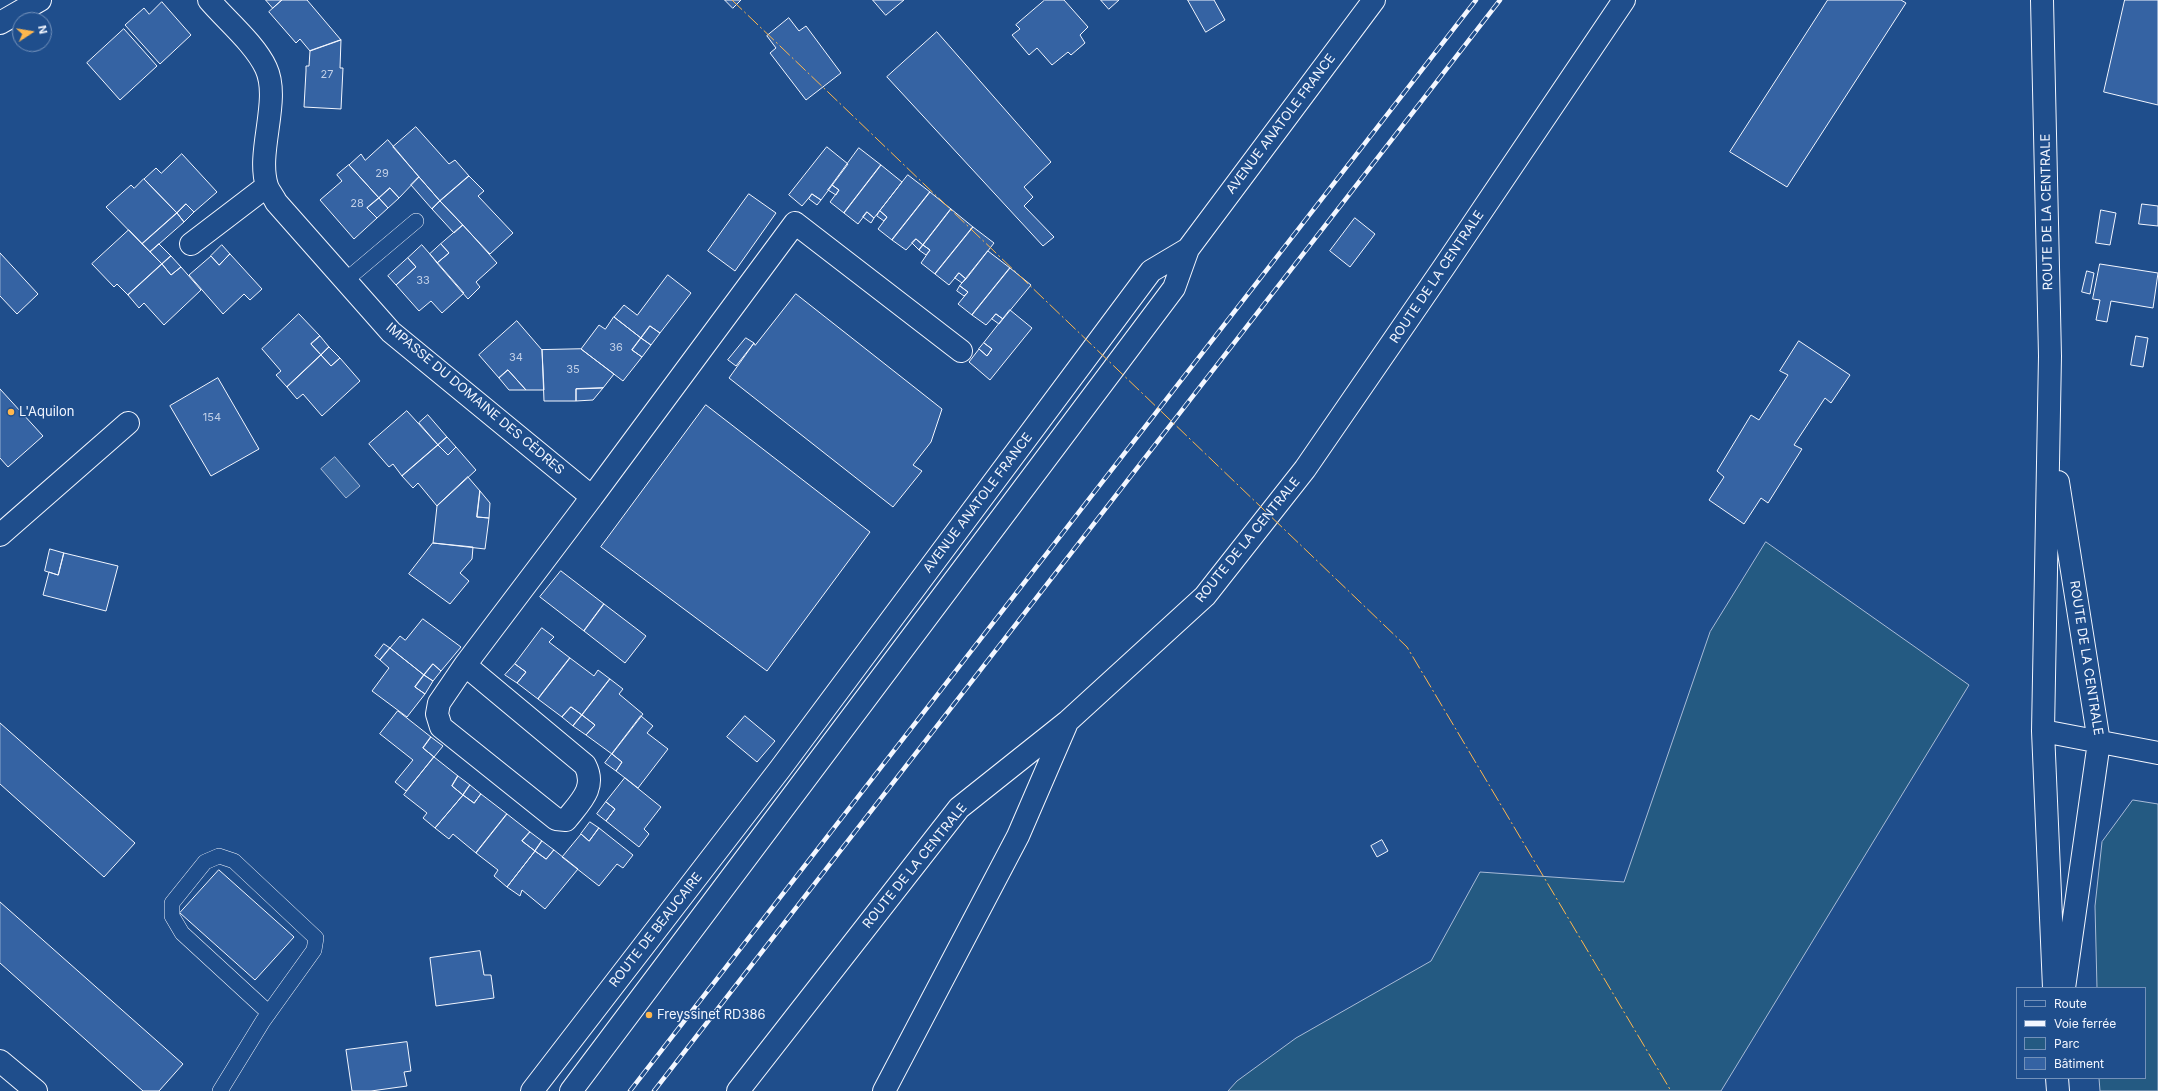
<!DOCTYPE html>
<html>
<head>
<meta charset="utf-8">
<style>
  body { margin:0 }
  #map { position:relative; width:2158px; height:1091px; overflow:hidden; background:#1f4e8c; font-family:Inter,sans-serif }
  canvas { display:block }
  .legend { position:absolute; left:2016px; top:987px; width:130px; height:92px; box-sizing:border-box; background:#1f4e8c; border:1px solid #7391ba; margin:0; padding:5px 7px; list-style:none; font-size:12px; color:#f2f6ff }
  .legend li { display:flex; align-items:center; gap:8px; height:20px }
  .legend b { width:20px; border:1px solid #7391ba }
  .north { position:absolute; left:12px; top:12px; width:40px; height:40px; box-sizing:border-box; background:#1f4e8c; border:1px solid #7391ba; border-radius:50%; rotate:78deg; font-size:11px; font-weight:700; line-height:16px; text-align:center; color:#f2f6ff }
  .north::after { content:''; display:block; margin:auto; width:14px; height:18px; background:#ffb74d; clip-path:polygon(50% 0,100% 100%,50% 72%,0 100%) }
</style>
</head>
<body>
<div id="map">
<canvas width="2158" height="1091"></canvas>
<ul class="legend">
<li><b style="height:5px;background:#1f4e8c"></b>Route</li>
<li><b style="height:5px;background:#f2f6ff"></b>Voie ferrée</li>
<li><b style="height:11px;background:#245a82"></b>Parc</li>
<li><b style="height:11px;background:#3563a3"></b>Bâtiment</li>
</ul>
<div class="north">N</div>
</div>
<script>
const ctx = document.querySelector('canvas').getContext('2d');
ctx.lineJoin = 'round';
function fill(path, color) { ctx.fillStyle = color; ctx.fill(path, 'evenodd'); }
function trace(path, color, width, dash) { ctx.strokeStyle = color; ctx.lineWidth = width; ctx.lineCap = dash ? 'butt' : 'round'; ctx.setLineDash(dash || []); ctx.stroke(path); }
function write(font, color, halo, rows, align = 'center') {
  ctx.font = font + ' Inter,sans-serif'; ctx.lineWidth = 3; ctx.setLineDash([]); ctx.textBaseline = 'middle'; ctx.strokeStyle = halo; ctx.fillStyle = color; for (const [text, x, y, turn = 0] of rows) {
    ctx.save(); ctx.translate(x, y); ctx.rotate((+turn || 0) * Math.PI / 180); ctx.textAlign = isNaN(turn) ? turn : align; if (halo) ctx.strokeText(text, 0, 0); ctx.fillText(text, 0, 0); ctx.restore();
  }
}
const green = new Path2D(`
  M1766,542L1969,685L1721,1091H1228L1237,1081L1296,1038L1431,961L1480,872L1624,882L1710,632Z
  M2133,800L2158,804V1091H2100L2099,1078H2145V988H2097L2095,906L2102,842Z`);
const water = new Path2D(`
  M335,457L360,486L346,498L321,469Z`);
const building = new Path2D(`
  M266,0H282L273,8Z
  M282,0H307L341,40L310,51L300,39L296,43L269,12Z
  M725,0H741L733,8Z
  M873,0H904L886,15Z
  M1045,0H1064L1088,27L1080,35L1085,43L1071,55L1068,52L1052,65L1037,48L1029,55L1012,35L1020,29L1016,25Z
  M1101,0H1119L1109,9Z
  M1188,0H1214L1225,20L1206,32Z
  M1828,0H1901L1906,3L1787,187L1730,152Z
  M2125,0H2158V105L2104,92Z
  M162,2L191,35L160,64L125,25L144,8L149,14Z
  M789,18L799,31L806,26L841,73L806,100L770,53L776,48L767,36Z
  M124,29L157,66L120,100L87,63Z
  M937,32L1051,162L1024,187L1033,197L1024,206L1054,237L1043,246L887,77Z
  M341,40L340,68H343L341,109L304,107L306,71V66H309L310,51Z
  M416,127L449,164L455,160L469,176L440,201L393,147Z
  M388,140L419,177L399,198L390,188L379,198L349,165L361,154L365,160Z
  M827,147L848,164L821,200L812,194L802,206L789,195Z
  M859,148L881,165L844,213L830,202L839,190L832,185Z
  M182,154L217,192L194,212L186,204L177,213L144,179L156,168L161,173Z
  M349,165L379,198L367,208L377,218L354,239L320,200L342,181L337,175Z
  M881,165L902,182L874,218L867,212L858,224L844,213Z
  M908,175L930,192L892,240L878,229L887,217L880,211Z
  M469,176L484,191L478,196L513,233L490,254L440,201Z
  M419,177L440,201L432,209L411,185Z
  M144,179L177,213L142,244L106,207L131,185L134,188Z
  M832,185L839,190L836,195L828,190Z
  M390,188L399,198L388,208L379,198Z
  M930,192L951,209L923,245L916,239L906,250L892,240Z
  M749,194L776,213L735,271L708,251Z
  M812,194L821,200L817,205L809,199Z
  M379,198L388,208L377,218L367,208Z
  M440,201L463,225L454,233L432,209Z
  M186,204L194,212L184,222L177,213Z
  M2142,204L2158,206V226L2139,224Z
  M951,209L973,227L935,274L921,263L930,250L923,245Z
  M2101,210L2116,213L2110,245L2096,243Z
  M880,211L887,217L884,221L877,216Z
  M867,212L874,218L871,223L863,217Z
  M177,213L184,222L150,252L142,244Z
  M1355,218L1375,234L1350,267L1330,251Z
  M463,225L497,263L476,282L480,287L468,299L437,263L449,253L441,244Z
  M973,227L994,243L966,279L959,273L949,285L935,274Z
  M129,230L162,264L128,295L117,284L114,287L92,264Z
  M916,239L923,245L919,250L912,243Z
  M159,244L171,256L162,264L150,252Z
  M441,244L449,253L437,263L430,254Z
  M222,245L230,254L219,265L211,256Z
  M422,245L464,293L442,313L431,301L419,311L396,285L416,267L408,258Z
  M923,245L930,250L926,255L919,250Z
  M988,251L1010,268L972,315L958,304L968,292L960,286Z
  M0,253L38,294L17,314L0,296Z
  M230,254L262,289L250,300L244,294L223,314L189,275L211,256L219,265Z
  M171,256L181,267L171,275L162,264Z
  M408,258L416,267L396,285L388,276Z
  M162,264L171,275L181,267L201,290L164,325L144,303L139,308L128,295Z
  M2100,264L2158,273L2153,308L2111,301L2107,322L2096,320L2100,300L2093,299Z
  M1010,268L1031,285L1003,319L996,314L986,325L972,315Z
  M2087,271L2094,273L2090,294L2082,292Z
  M959,273L966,279L962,283L955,278Z
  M668,275L691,293L660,333L650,326L641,338L614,317L624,305L637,315Z
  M960,286L968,292L964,296L957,291Z
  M796,294L942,409L931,442L913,465L922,471L893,507L729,378L754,343L755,345Z
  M1010,310L1032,328L990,380L969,362L979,349L987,356L992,349L984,343Z
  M299,314L320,336L311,344L321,355L287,387L276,375L281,371L262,349Z
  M996,314L1003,319L999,324L992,319Z
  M614,317L641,338L632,350L642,357L623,381L581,349L599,325L605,329Z
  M517,321L542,350L544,390H526L508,370L499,378L479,355Z
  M650,326L660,333L651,345L641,338Z
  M320,336L329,347L321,355L311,344Z
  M2136,336L2148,338L2143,367L2131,365Z
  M641,338L651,345L642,357L632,350Z
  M746,338L754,343L736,366L728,360Z
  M1799,341L1850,375L1831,403L1825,398L1794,445L1802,449L1768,503L1761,498L1744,524L1709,500L1724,477L1717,471L1751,415L1759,420L1788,375L1780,371Z
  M984,343L992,349L987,356L979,349Z
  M329,347L340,358L331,366L321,355Z
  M581,349L614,374L603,388L576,389V401H544L542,350Z
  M321,355L331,366L340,358L360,381L322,416L303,394L297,399L287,387Z
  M508,370L526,390H509L499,378Z
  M218,378L259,449L211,476L170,406Z
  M603,388L593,400L576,401V389Z
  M0,389L43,436L8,467L0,458Z
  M706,405L870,532L767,671L601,547Z
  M407,411L438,445L402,476L393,464L389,467L369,444Z
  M428,415L447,437L438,445L419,423Z
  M447,437L456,447L448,455L438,445Z
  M438,445L448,455L456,447L476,470L437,506L418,483L413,488L402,476Z
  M468,477L480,491L477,517L489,518L485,549L433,543L437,506Z
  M480,491L490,503L489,518L477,517Z
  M433,543L473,547L472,559L460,573L469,581L450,604L409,574Z
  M50,549L64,553L58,575L45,571Z
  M64,553L118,566L106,611L43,595L49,572L58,575Z
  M561,571L604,604L584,631L540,597Z
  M604,604L646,636L625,663L584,631Z
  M423,619L461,647L441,671L433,664L424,675L390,648L400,636L405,640Z
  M542,628L554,637L549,642L570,658L538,699L517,683L526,672L515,664Z
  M384,644L390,648L380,660L375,656Z
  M390,648L424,675L415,687L425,694L407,717L372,691L389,668L380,660Z
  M570,658L594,676L598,670L610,679L582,715L571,707L562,717L538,699Z
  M433,664L441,671L433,681L424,675Z
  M515,664L526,672L517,683L505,675Z
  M424,675L433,681L425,694L415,687Z
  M610,679L623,689L619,694L643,714L612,754L586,735L595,725L582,715Z
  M571,707L582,715L573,726L562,717Z
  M398,711L431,737L423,748L434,757L406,791L395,782L413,760L380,734Z
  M582,715L595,725L586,735L573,726Z
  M641,716L653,726L647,733L668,749L638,788L616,771L622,762L612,754Z
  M745,716L775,741L757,762L727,737Z
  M0,723L135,843L104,877L0,784Z
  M431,737L443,746L434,757L423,748Z
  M612,754L622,762L616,771L605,763Z
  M434,757L458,776L452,786L463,795L435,828L423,818L427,813L404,795Z
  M458,776L470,785L463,795L452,786Z
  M625,778L661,807L644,829L649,834L639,847L606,821L615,809L606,802Z
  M470,785L481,794L474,803L463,795Z
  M481,794L507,814L476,853L453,834L449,839L435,828L463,795L474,803Z
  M606,802L615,809L606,821L597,814Z
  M507,814L530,832L522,841L535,851L507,887L494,876L498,870L476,853Z
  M590,822L599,828L589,841L581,834Z
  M599,828L633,855L623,868L617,864L599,886L562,857L581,834L589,841Z
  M530,832L542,841L535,851L522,841Z
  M1382,840L1388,851L1377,857L1371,846Z
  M542,841L554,850L546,859L535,851Z
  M554,850L578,869L545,909L522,890L520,896L507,887L535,851L546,859Z
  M219,870L294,937L255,980L180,913Z
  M0,902L183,1064L159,1091H143L0,963Z
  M480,951L484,975H491L494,998L436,1006L430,958Z
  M407,1042L411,1071L404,1072L407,1086L371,1091H352L346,1050Z`);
const lane = new Path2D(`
  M346,280L416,221
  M220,1091L263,1021L314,950L316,938L234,861L219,856L205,862L172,903V916L182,933L269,1013`);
const street = new Path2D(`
  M209,0C226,20 255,44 266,68C281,100 256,152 267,186C269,192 274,197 276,202L391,332L592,497L465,665L439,703L437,714L441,727L556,819L566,820C580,802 597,788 585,765L465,665
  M2042,0L2050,356L2043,731L2054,988
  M0,23L40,0
  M191,244L267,186
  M2058,482L2099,742L2064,988
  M592,497L795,223L961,351
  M0,535L128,423
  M2043,731L2158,753
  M0,1061L36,1091
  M2057,1078L2058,1091
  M738,1091L959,808L1067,722L1205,596L1305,469L1444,267L1624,0
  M884,1091L1018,836L1066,725`);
const primary = new Path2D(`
  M532,1091L780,769L1151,271L1188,249
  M571,1091L1174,288L1188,249L1374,0`);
const rail = new Path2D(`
  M630,1091L1476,0
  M654,1091L1500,0`);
const power = new Path2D(`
  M732,0L1407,647L1671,1091`);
const markers = [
  [11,412,4,"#ffb74d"],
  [649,1015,4,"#ffb74d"]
];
const numberNames = [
  ["27",327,75],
  ["29",382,174],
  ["28",357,204],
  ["33",423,281],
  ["36",616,348],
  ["34",516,358],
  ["35",573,370],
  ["154",212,418]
];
const streetNames = [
  ["AVENUE ANATOLE FRANCE",1281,124,-53],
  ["ROUTE DE LA CENTRALE",2047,212,-91],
  ["ROUTE DE LA CENTRALE",1437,277,-56],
  ["IMPASSE DU DOMAINE DES CÈDRES",475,399,40],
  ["AVENUE ANATOLE FRANCE",978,503,-53],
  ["ROUTE DE LA CENTRALE",1248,540,-51],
  ["ROUTE DE LA CENTRALE",2086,658,81],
  ["ROUTE DE LA CENTRALE",915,866,-51],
  ["ROUTE DE BEAUCAIRE",656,930,-52]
];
const poiNames = [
  ["L'Aquilon",19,412],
  ["Freyssinet RD386",657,1015]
];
fill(green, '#245a82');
trace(green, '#a8bbd7', 1);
fill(water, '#3b69a3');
trace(water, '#a8bbd7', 1);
fill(building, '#3563a3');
trace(building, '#f2f6ff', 1);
trace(lane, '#f2f6ff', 16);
trace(street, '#f2f6ff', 24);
trace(primary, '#f2f6ff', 24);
trace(lane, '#1f4e8c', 15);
trace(street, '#1f4e8c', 22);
trace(primary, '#1f4e8c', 22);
trace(rail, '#f2f6ff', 4.5);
trace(rail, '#1f4e8c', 3, [9]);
trace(power, '#ffb74d', 1, [14, 3, 2, 3]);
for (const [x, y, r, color] of markers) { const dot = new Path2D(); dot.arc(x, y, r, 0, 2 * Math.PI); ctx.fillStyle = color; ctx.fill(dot); trace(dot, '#1f4e8c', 1.5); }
write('11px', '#c3d1e8', null, numberNames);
write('13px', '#f2f6ff', '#1f4e8c', streetNames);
write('13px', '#f2f6ff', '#1f4e8c', poiNames, 'left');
</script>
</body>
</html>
